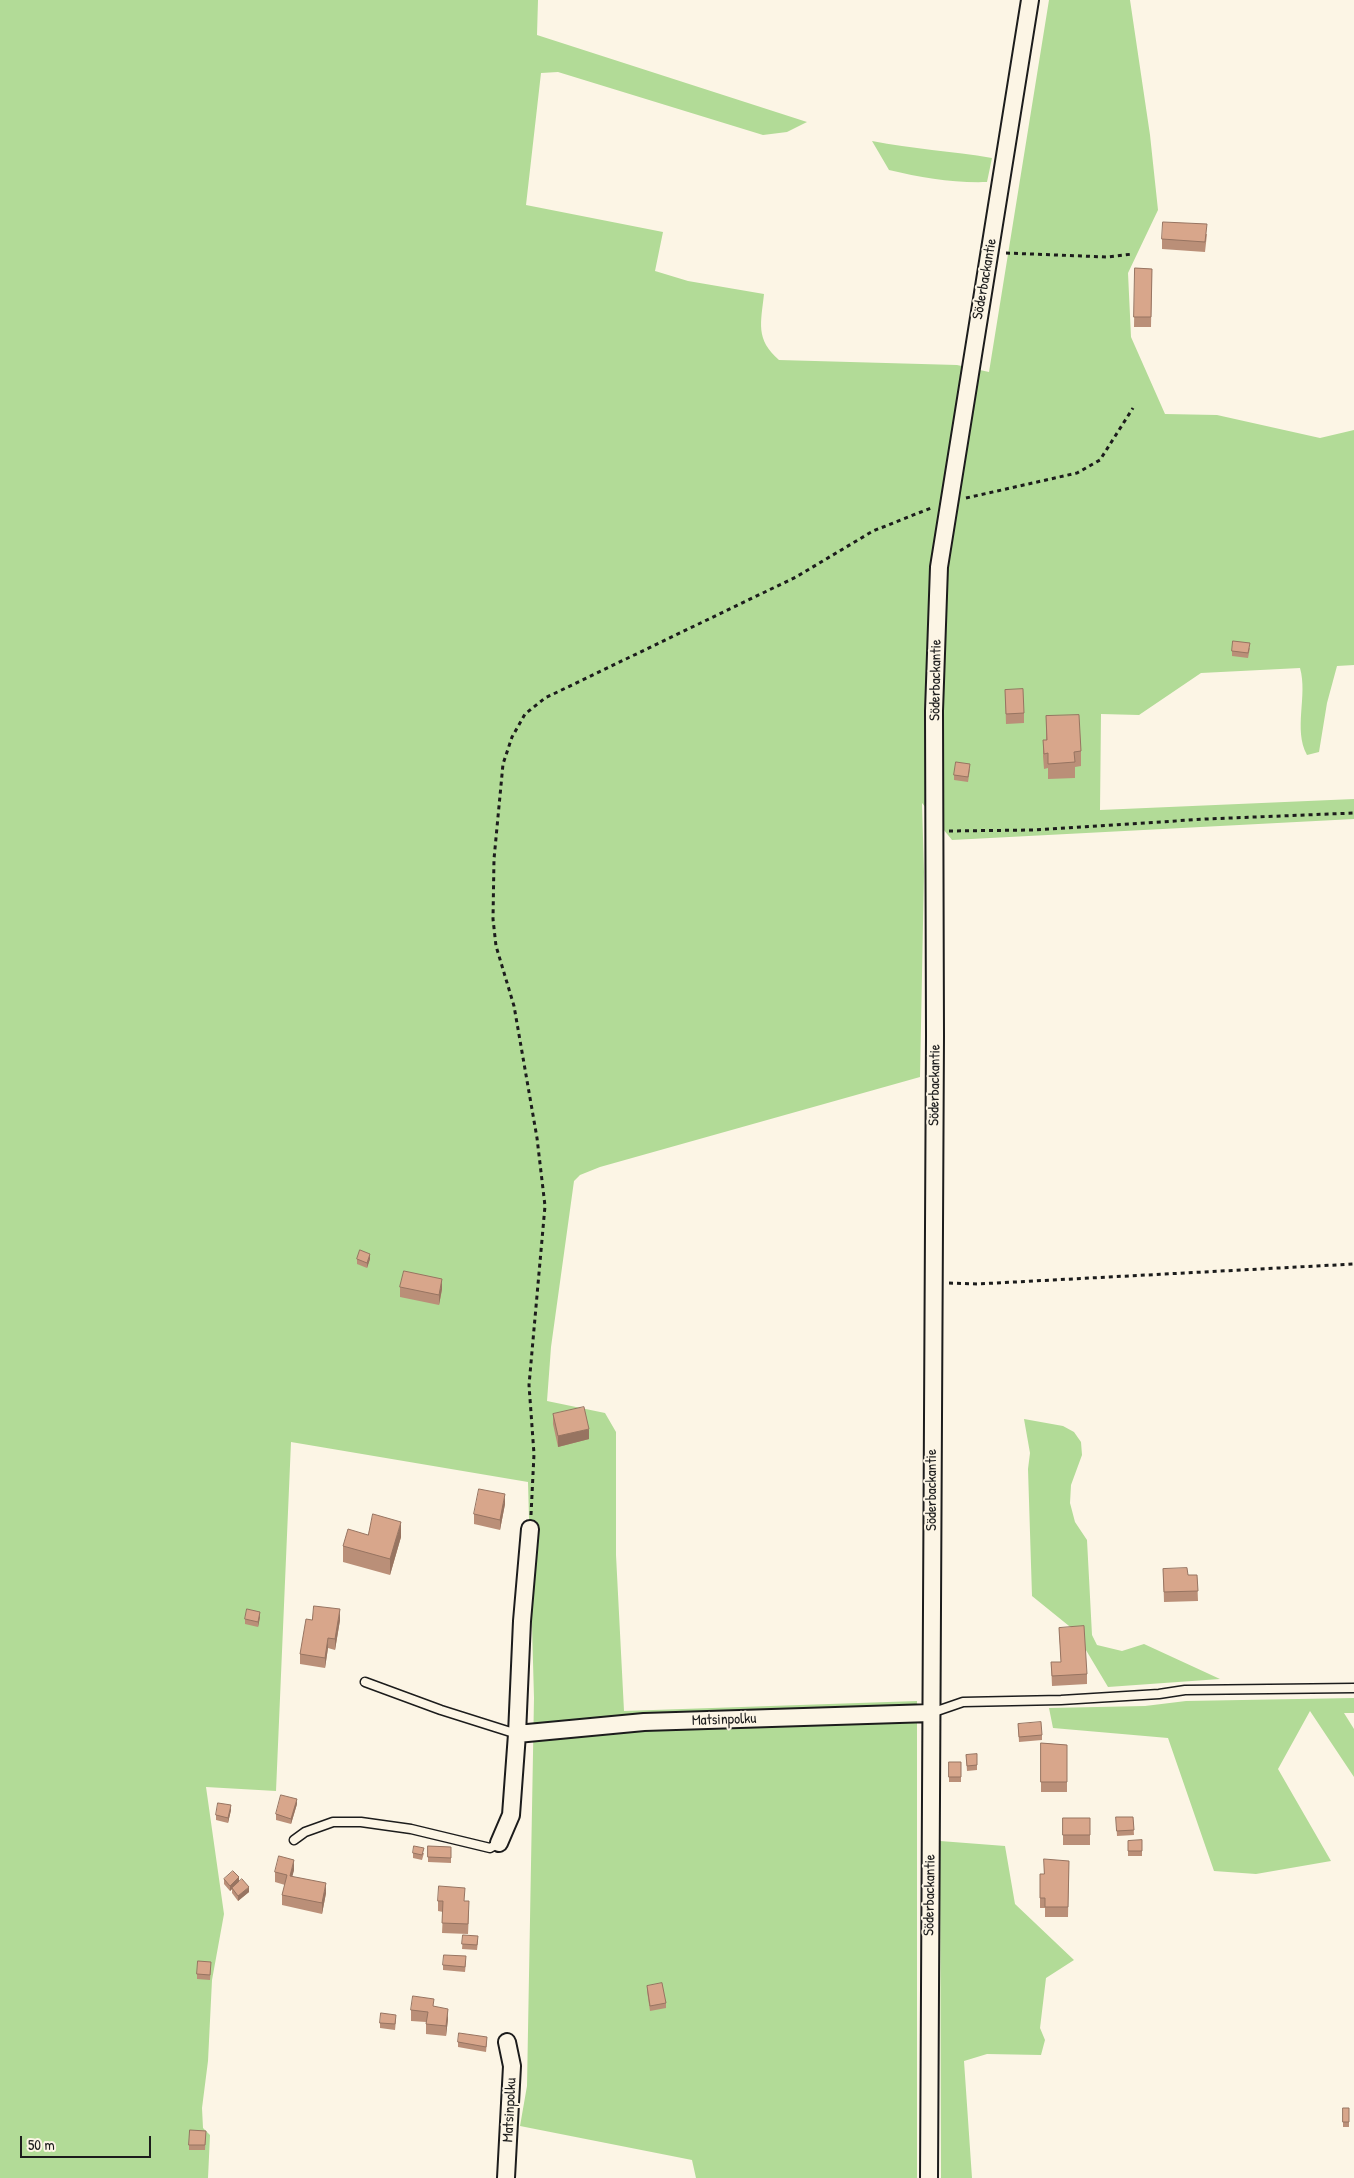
<!DOCTYPE html>
<html>
<head>
<meta charset="utf-8">
<style>
  body { margin:0 }
  #map { position:relative; width:1354px; height:2178px; overflow:hidden; background:#fcf5e5; font-family:"Patrick Hand",sans-serif }
  canvas { display:block }
  .scale { position:absolute; left:20px; top:2136px; width:131px; height:22px; box-sizing:border-box; border:2px solid #1c1c1c; border-top:0; padding-left:6px; font-size:15px; line-height:18px; white-space:nowrap; color:#1c1c1c; -webkit-text-stroke:4px #fcf5e5; paint-order:stroke }
</style>
</head>
<body>
<div id="map">
<canvas width="1354" height="2178"></canvas>
<div class="scale">50 m</div>
</div>
<script>
const ctx = document.querySelector('canvas').getContext('2d');
ctx.lineJoin = 'round';
function fill(path, color) { ctx.fillStyle = color; ctx.fill(path, 'evenodd'); }
function trace(path, color, width, dash) { ctx.strokeStyle = color; ctx.lineWidth = width; ctx.lineCap = dash ? 'butt' : 'round'; ctx.setLineDash(dash || []); ctx.stroke(path); }
function write(font, color, halo, rows, align = 'center') {
  ctx.font = font + ' "Patrick Hand",sans-serif'; ctx.lineWidth = 4; ctx.setLineDash([]); ctx.textBaseline = 'middle'; ctx.strokeStyle = halo; ctx.fillStyle = color; for (const [text, x, y, turn = 0] of rows) {
    ctx.save(); ctx.translate(x, y); ctx.rotate((+turn || 0) * Math.PI / 180); ctx.textAlign = isNaN(turn) ? turn : align; if (halo) ctx.strokeText(text, 0, 0); ctx.fillText(text, 0, 0); ctx.restore();
  }
}
const green = new Path2D(`
  M0,0H538L537,35L807,122L787,132L763,135L558,72L541,73L526,205L663,232L655,271L688,281L764,294C761,323 755,339 779,360L957,365L989,372L1049,0H1130L1150,135L1158,210L1128,273L1131,337L1165,414L1217,415L1320,438L1354,430V665L1337,666L1327,703L1319,752L1307,755C1293,729 1308,696 1300,668L1201,673L1139,715L1101,714L1100,810L1354,799V819L952,840L922,803L924,872L920,1077L600,1167L580,1175L574,1181L551,1347L547,1401L605,1413L616,1432V1555L624,1711L917,1701V2178H696L692,2160L520,2126L527,2086L534,1698L528,1482L291,1442L276,1791L206,1787L224,1914L212,1980L208,2061L202,2108L203,2128L210,2135L208,2178H0Z
  M872,141C912,149 952,151 992,158L987,182C953,183 922,178 889,170Z
  M1024,1419L1063,1426L1074,1432L1081,1442L1082,1455L1071,1485L1070,1503L1075,1522L1087,1540L1092,1635L1097,1645L1122,1651L1144,1644L1220,1679L1108,1687L1074,1630L1032,1596L1028,1469L1030,1453Z
  M1354,1698V1713H1344L1354,1729V1777L1310,1711L1278,1769L1331,1861L1256,1874L1214,1871L1168,1738L1053,1728L1049,1708L1145,1706L1186,1701Z
  M940,1841L1005,1846L1015,1904L1074,1960L1046,1978L1040,2028L1045,2040L1041,2055L987,2054L964,2061L972,2178H941Z`);
const path = new Path2D(`
  M1006,253L1107,257L1133,254
  M966,498L1077,473L1100,460L1133,408
  M949,831L1034,830L1206,819L1354,813
  M949,1283L977,1284L1354,1264
  M531,1515L534,1454L529,1385L545,1206L537,1138L514,1006L496,946L493,919L494,859L503,764L512,737L525,714L545,698L796,577L873,531L931,508`);
const service = new Path2D(`
  M365,1682L441,1710L517,1734
  M931,1713L963,1702L1061,1700L1159,1694L1185,1690L1354,1688
  M294,1840L305,1832L333,1822H361L411,1829L490,1848L499,1843`);
const minor = new Path2D(`
  M530,1529L522,1621L517,1734L644,1722L931,1713
  M499,1843L511,1815L517,1734
  M506,2178L512,2066L507,2042
  M929,2178L935,1036L934,711L939,567L1030,0`);
const wall = new Path2D(`
  M1207,234L1205,252L1162,249V239Z
  M1135,268L1152,269L1151,327H1134Z
  M1250,648L1248,658L1232,656V651Z
  M1005,690L1024,713V723L1006,724Z
  M1046,716L1081,751V766L1075,767V778L1048,779V768L1044,769L1043,756V740H1046Z
  M970,769L968,782L954,780V775Z
  M357,1259H370L367,1268L357,1264Z
  M400,1287L442,1289L439,1305L400,1297Z
  M553,1414L589,1439L558,1447L553,1424Z
  M505,1504L500,1530L474,1524V1514Z
  M368,1535L401,1537L390,1575L343,1562V1546Z
  M1163,1569L1188,1575H1197L1198,1601L1164,1602Z
  M260,1617L258,1627L245,1624V1619Z
  M312,1620H340L335,1650L328,1648L325,1668L300,1664V1654Z
  M1059,1628L1087,1674V1684L1052,1686L1051,1662H1061Z
  M1018,1724L1042,1735V1740L1019,1742Z
  M1041,1743L1067,1745V1792H1041Z
  M977,1754V1770L967,1771L966,1755Z
  M949,1762H961V1782H949Z
  M297,1804L291,1824L276,1820V1814Z
  M231,1810L228,1823L216,1820V1815Z
  M1116,1817H1133L1134,1835L1117,1836Z
  M1063,1818H1090V1845H1063Z
  M1142,1840V1856H1128V1841Z
  M428,1846L451,1847V1863L428,1862Z
  M413,1853H424L422,1860L413,1858Z
  M1069,1861L1068,1917H1045V1908H1040V1874H1044Z
  M294,1870L292,1876L326,1893L322,1914L282,1905V1895L285,1885L275,1882V1872Z
  M224,1879L239,1882L249,1892L238,1901L232,1893V1889L230,1891L224,1884Z
  M438,1901H465L469,1912L468,1934L442,1933L443,1912L438,1911Z
  M463,1935L478,1941L477,1950L462,1949Z
  M466,1962L465,1972L443,1970V1965Z
  M211,1967L210,1980L197,1979V1974Z
  M647,1986L666,2003V2008L650,2011L647,1991Z
  M434,2006L448,2019L446,2036L426,2034V2022L411,2021V2010Z
  M396,2020L395,2030L380,2028V2023Z
  M458,2042H487L486,2052L458,2047Z
  M1343,2108H1349V2127H1343Z
  M206,2131L205,2150H189V2145Z`);
const shadedWall = new Path2D(`
  M370,1254V1259L367,1268V1263Z
  M442,1279V1289L439,1305V1295Z
  M589,1429V1439L558,1447V1436Z
  M505,1494V1504L500,1530V1520Z
  M401,1522V1537L390,1575V1559Z
  M340,1609V1620L335,1650V1639Z
  M260,1612V1617L258,1627V1622Z
  M328,1638V1648L325,1668V1658Z
  M297,1799V1804L291,1824V1819Z
  M231,1805V1810L228,1823V1818Z
  M294,1860V1870L290,1886V1876Z
  M239,1877V1882L230,1891V1886Z
  M326,1883V1893L322,1914V1903Z
  M249,1887V1892L238,1901V1896Z
  M448,2009V2019L446,2036V2026Z`);
const building = new Path2D(`
  M1163,222L1207,224L1205,242L1162,239Z
  M1135,268L1152,269L1151,317H1134Z
  M1233,641L1250,643L1248,653L1232,651Z
  M1023,689L1024,713L1006,714L1005,690Z
  M1079,715L1081,751L1074,752L1075,762L1048,764V753L1044,754L1043,740H1047L1046,716Z
  M956,762L970,764L968,777L954,775Z
  M360,1250L370,1254L367,1263L357,1259Z
  M404,1271L442,1279L439,1295L400,1287Z
  M584,1407L589,1429L558,1436L553,1414Z
  M479,1489L505,1494L500,1520L474,1514Z
  M373,1514L401,1522L390,1559L343,1546L348,1529L368,1535Z
  M1187,1568L1188,1575H1197L1198,1591L1164,1592L1163,1569Z
  M314,1606L340,1609L335,1639L328,1638L325,1658L300,1654L306,1619L312,1620Z
  M247,1609L260,1612L258,1622L245,1619Z
  M1084,1626L1087,1674L1052,1676L1051,1662H1061L1059,1628Z
  M1041,1722L1042,1735L1019,1737L1018,1724Z
  M1041,1743L1067,1745V1782H1041Z
  M977,1754V1765L967,1766L966,1755Z
  M949,1762H961V1777H949Z
  M281,1795L297,1799L291,1819L276,1814Z
  M218,1803L231,1805L228,1818L216,1815Z
  M1116,1817H1133L1134,1830L1117,1831Z
  M1063,1818H1090V1835H1063Z
  M1142,1840V1851H1128V1841Z
  M414,1846L424,1848L422,1855L413,1853Z
  M428,1846L451,1847V1858L428,1857Z
  M279,1856L294,1860L290,1876L326,1883L322,1903L282,1895L287,1875L275,1872Z
  M1044,1859L1069,1861L1068,1907H1045V1898H1040V1874H1044Z
  M233,1871L239,1877L230,1886L224,1879Z
  M242,1879L249,1887L238,1896L232,1888Z
  M439,1886L465,1888L464,1901H469L468,1924L442,1923L443,1901H438Z
  M463,1935L478,1936L477,1945L462,1944Z
  M444,1955L466,1956L465,1967L443,1965Z
  M198,1961L211,1962L210,1975L197,1974Z
  M662,1983L666,2003L650,2006L647,1986Z
  M413,1996L434,1999L433,2006L448,2009L446,2026L426,2024L428,2012L411,2010Z
  M381,2013L396,2015L395,2024L380,2023Z
  M459,2033L487,2037L486,2047L458,2042Z
  M1343,2108H1349V2122H1343Z
  M190,2130L206,2131L205,2145H189Z`);
const streetNames = [
  ["Söderbackantie",985,279,-80],
  ["Söderbackantie",936,680,-89],
  ["Söderbackantie",935,1085,-89],
  ["Söderbackantie",932,1490,-90],
  ["Matsinpolku",724,1720,-2],
  ["Söderbackantie",930,1895,-89],
  ["Matsinpolku",510,2110,-87]
];
fill(green, '#b2db97');
trace(service, '#1c1c1c', 11);
trace(minor, '#1c1c1c', 20);
trace(path, '#1c1c1c', 3, [4, 4]);
trace(service, '#fcf5e5', 8);
trace(minor, '#fcf5e5', 16);
fill(wall, '#ba8f78');
fill(shadedWall, '#977461');
fill(building, '#d8a68b');
trace(building, '#977461', 1);
write('15px', '#1c1c1c', '#fcf5e5', streetNames);
</script>
</body>
</html>
